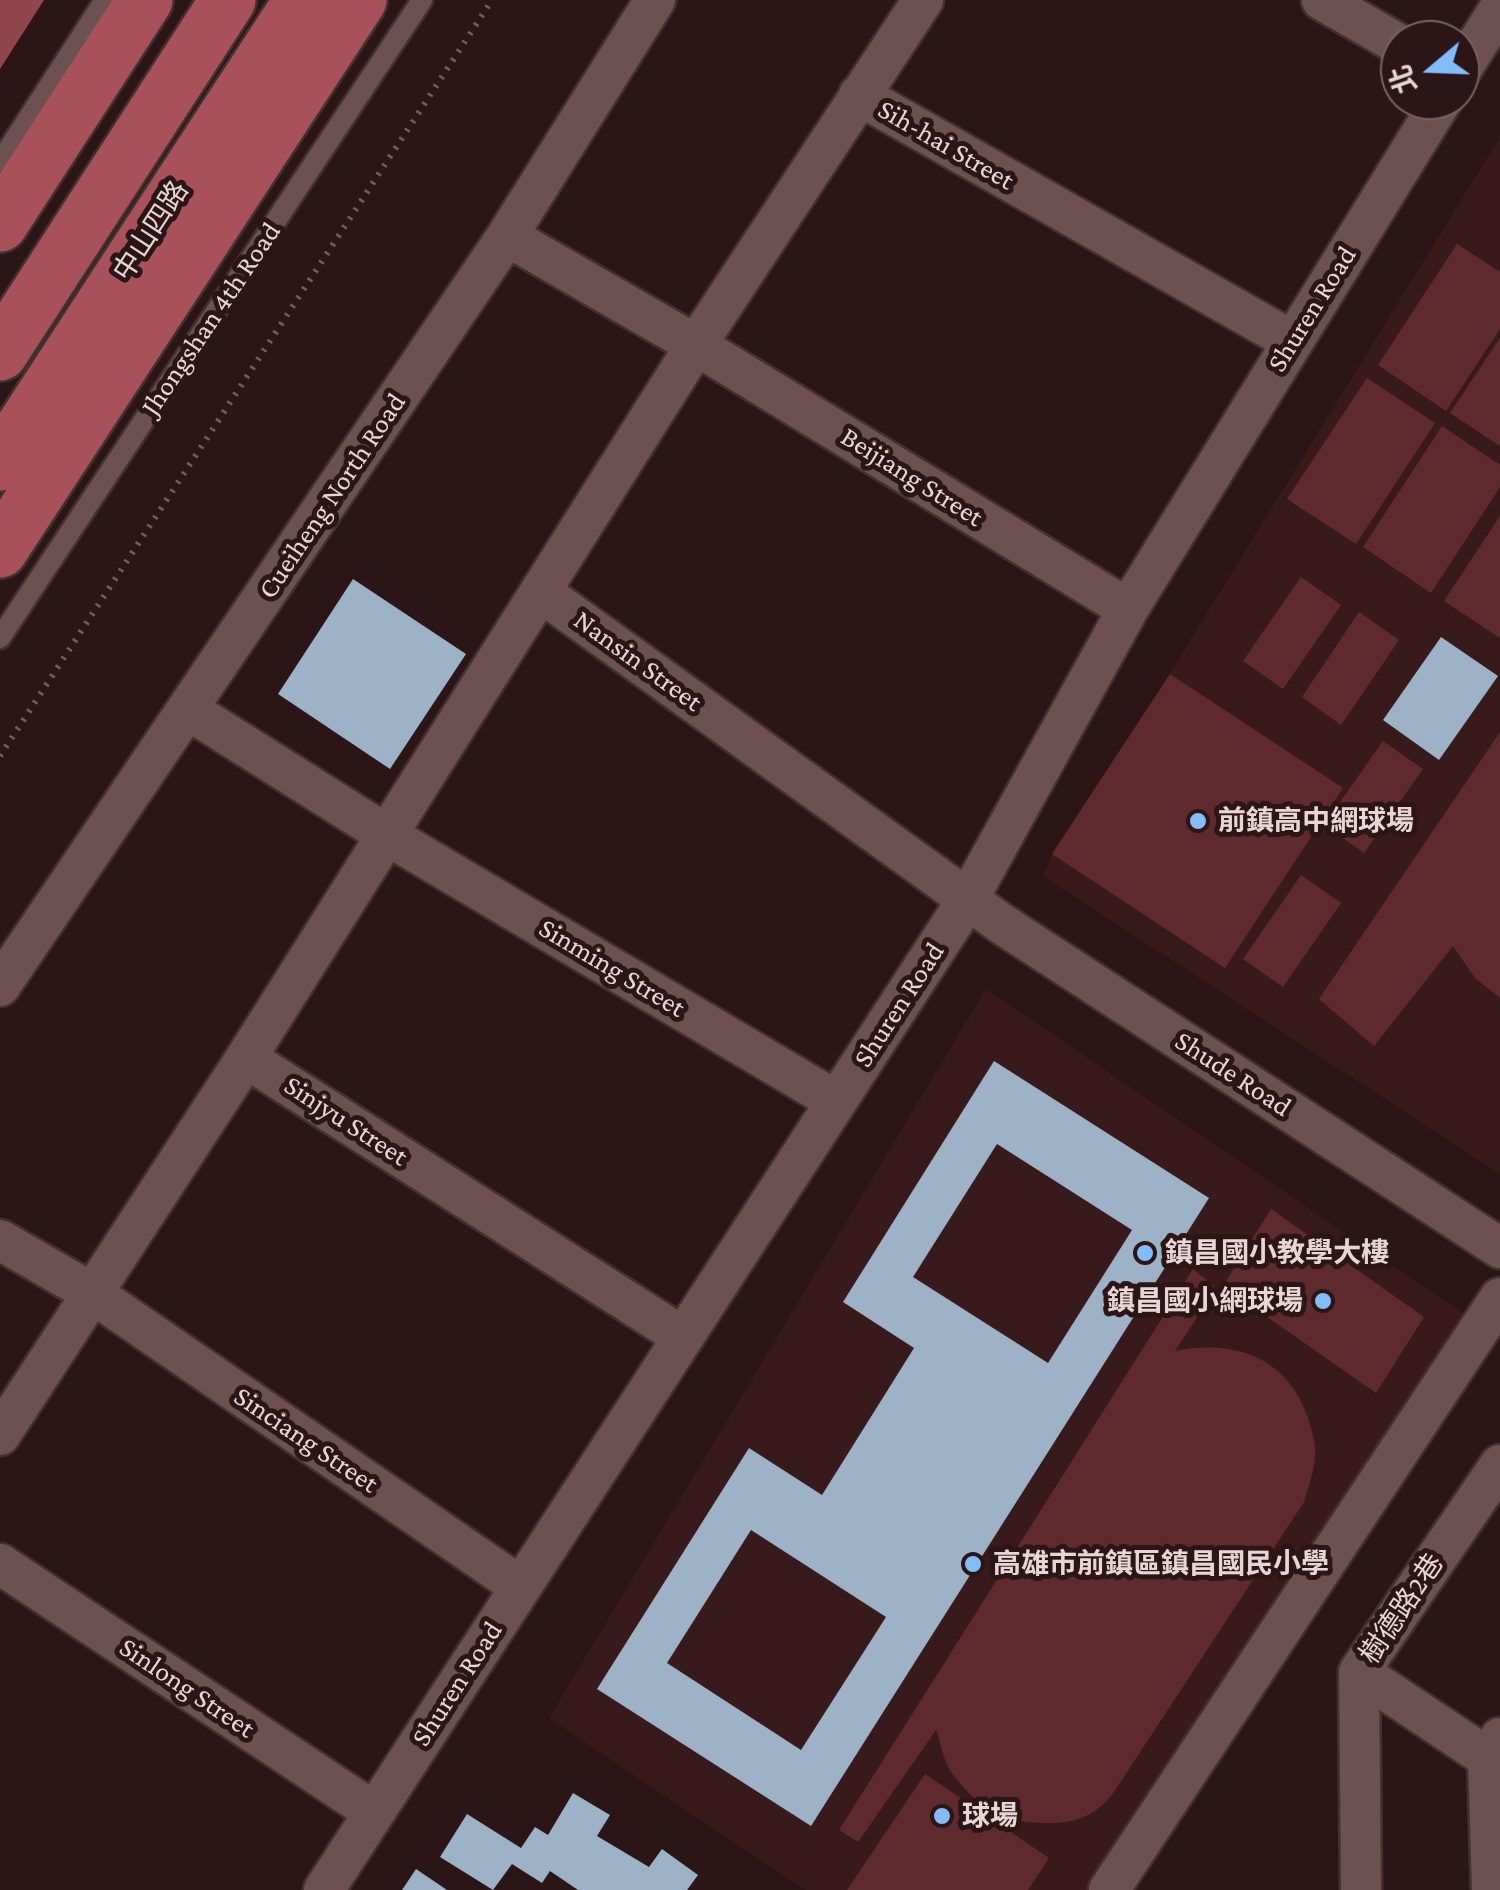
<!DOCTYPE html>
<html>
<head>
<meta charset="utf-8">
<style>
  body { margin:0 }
  #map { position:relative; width:1500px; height:1890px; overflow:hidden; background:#2c1516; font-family:"Crimson Pro","Noto Sans TC",serif }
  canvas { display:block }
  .north { position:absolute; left:1380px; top:20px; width:100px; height:100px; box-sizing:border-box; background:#2c1516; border:2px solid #776262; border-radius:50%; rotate:251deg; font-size:28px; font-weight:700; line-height:40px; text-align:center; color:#e7d6d5 }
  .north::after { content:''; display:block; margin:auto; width:35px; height:45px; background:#82bcfa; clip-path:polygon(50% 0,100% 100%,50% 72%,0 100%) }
</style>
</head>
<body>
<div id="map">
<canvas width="1500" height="1890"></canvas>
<div class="north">北</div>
</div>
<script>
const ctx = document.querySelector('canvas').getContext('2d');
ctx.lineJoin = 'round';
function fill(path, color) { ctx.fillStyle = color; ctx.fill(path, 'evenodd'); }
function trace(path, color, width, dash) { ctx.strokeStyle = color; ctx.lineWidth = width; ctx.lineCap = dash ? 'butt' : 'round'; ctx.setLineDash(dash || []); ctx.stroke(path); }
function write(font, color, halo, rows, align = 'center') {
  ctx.font = font + ' "Crimson Pro","Noto Sans TC",serif'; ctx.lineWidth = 10; ctx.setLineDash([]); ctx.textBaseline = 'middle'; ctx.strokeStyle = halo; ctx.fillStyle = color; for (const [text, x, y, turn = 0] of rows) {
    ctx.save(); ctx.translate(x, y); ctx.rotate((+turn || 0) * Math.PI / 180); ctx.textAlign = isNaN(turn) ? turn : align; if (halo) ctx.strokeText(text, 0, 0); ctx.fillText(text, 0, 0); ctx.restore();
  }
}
const built = new Path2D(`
  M1500,137V1174L1043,876L1052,854L1170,673Z
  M986,989L1464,1314L1210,1714L1090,1890H805L549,1718Z`);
const green = new Path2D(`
  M1457,244L1500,272V329L1446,411L1378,365Z
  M1500,338V446L1450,413Z
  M1367,378L1435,423L1356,544L1287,499Z
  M1442,426L1500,465V487L1431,593L1363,547Z
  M1500,516V638L1444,601Z
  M1301,577L1341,605L1283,689L1243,661Z
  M1359,612L1399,640L1341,725L1302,697Z
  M1170,674L1343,788L1225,968L1052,854Z
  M1500,732V998L1475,978L1453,946L1374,1046L1319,999Z
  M1383,741L1423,769L1364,853L1324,825Z
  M1301,875L1341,903L1283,987L1243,959Z
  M1271,1209L1424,1317L1376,1393L1223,1286Z
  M1193,1269L1216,1288L1175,1351C1246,1337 1299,1365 1314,1440C1318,1460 1310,1483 1304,1502L1112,1795C1093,1818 1072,1824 1043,1823C1010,1822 990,1816 967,1791C959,1782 949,1772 945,1759C941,1750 940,1739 936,1730L858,1842L839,1830Z
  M925,1774L1049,1858L1028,1890H847Z`);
const water = new Path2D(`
  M0,0H44L0,69Z`);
const building = new Path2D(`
  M353,579L466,654L390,769L278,694Z
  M1441,637L1498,676L1439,760L1383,720Z
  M994,1061L1209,1198L811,1826L597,1689L749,1448L822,1495L914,1348L843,1302ZM997,1144L1132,1230L1048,1363L913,1277ZM751,1530L886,1617L801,1750L667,1663Z
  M573,1793L610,1815L597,1836L649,1867L662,1849L698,1875L687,1890H578L550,1871L542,1883L512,1864L493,1890L440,1857L467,1814L521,1848L535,1827L548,1835Z
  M416,1869L447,1890H402Z`);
const path = new Path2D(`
  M0,756L492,0`);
const service = new Path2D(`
  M0,162L105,0
  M0,638L422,0`);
const minor = new Path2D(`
  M1322,0L1400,45
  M1460,71L1500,8
  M859,95L1292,341
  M507,236L696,345L1128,609
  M541,592L1002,924L1500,1248
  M187,709L387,835L836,1101
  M0,986L507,236L655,0
  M246,1058L683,1337
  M0,1240L92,1293L521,1587
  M0,1435L246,1058L696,345L923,0
  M0,1564L374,1812
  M1359,1672L1488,1758L1500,1757
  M324,1890L968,899L1128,609L1442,100
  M1109,1890L1500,1298
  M1361,1890L1359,1672L1500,1465
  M1492,1890L1488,1758L1500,1738`);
const primary = new Path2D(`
  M0,224L145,0
  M0,353L228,0
  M0,463L302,0
  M0,550L359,0`);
const markers = [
  [1198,821,10,"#82bcfa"],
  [1145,1253,10,"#82bcfa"],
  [1323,1301,10,"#82bcfa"],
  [973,1564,10,"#82bcfa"],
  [942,1816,10,"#82bcfa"]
];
const streetNames = [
  ["Sih-hai Street",946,145,30],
  ["中山四路",151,231,-57],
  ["Shuren Road",1312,309,-58],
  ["Jhongshan 4th Road",211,319,-56],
  ["Beijiang Street",912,477,32],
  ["Cueiheng North Road",332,496,-56],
  ["Nansin Street",638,661,36],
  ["Sinming Street",612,968,31],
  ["Shuren Road",899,1005,-57],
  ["Shude Road",1233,1074,33],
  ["Sinjyu Street",346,1121,33],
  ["Sinciang Street",306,1440,34],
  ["樹德路2巷",1402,1609,-56],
  ["Shuren Road",457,1684,-57],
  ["Sinlong Street",187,1688,34]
];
const poiNames = [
  ["前鎮高中網球場",1218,821],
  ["鎮昌國小教學大樓",1165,1253],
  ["鎮昌國小網球場",1303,1301,"right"],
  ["高雄市前鎮區鎮昌國民小學",993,1564],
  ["球場",962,1816]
];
fill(built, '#391a1c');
fill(green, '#5f2a2e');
fill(water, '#90464b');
fill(building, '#9db1c7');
trace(service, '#423131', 25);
trace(minor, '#423131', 45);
trace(primary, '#423131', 60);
trace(path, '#735e5e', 6, [2.5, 8]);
trace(service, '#6d5051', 20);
trace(minor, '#6d5051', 40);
trace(primary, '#a95159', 55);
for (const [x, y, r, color] of markers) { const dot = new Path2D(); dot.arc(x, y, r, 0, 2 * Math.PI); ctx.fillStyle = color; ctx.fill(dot); trace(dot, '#2c1516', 4); }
write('28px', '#e7d6d5', '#2c1516', streetNames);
write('bold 28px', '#e7d6d5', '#2c1516', poiNames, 'left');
</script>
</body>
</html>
